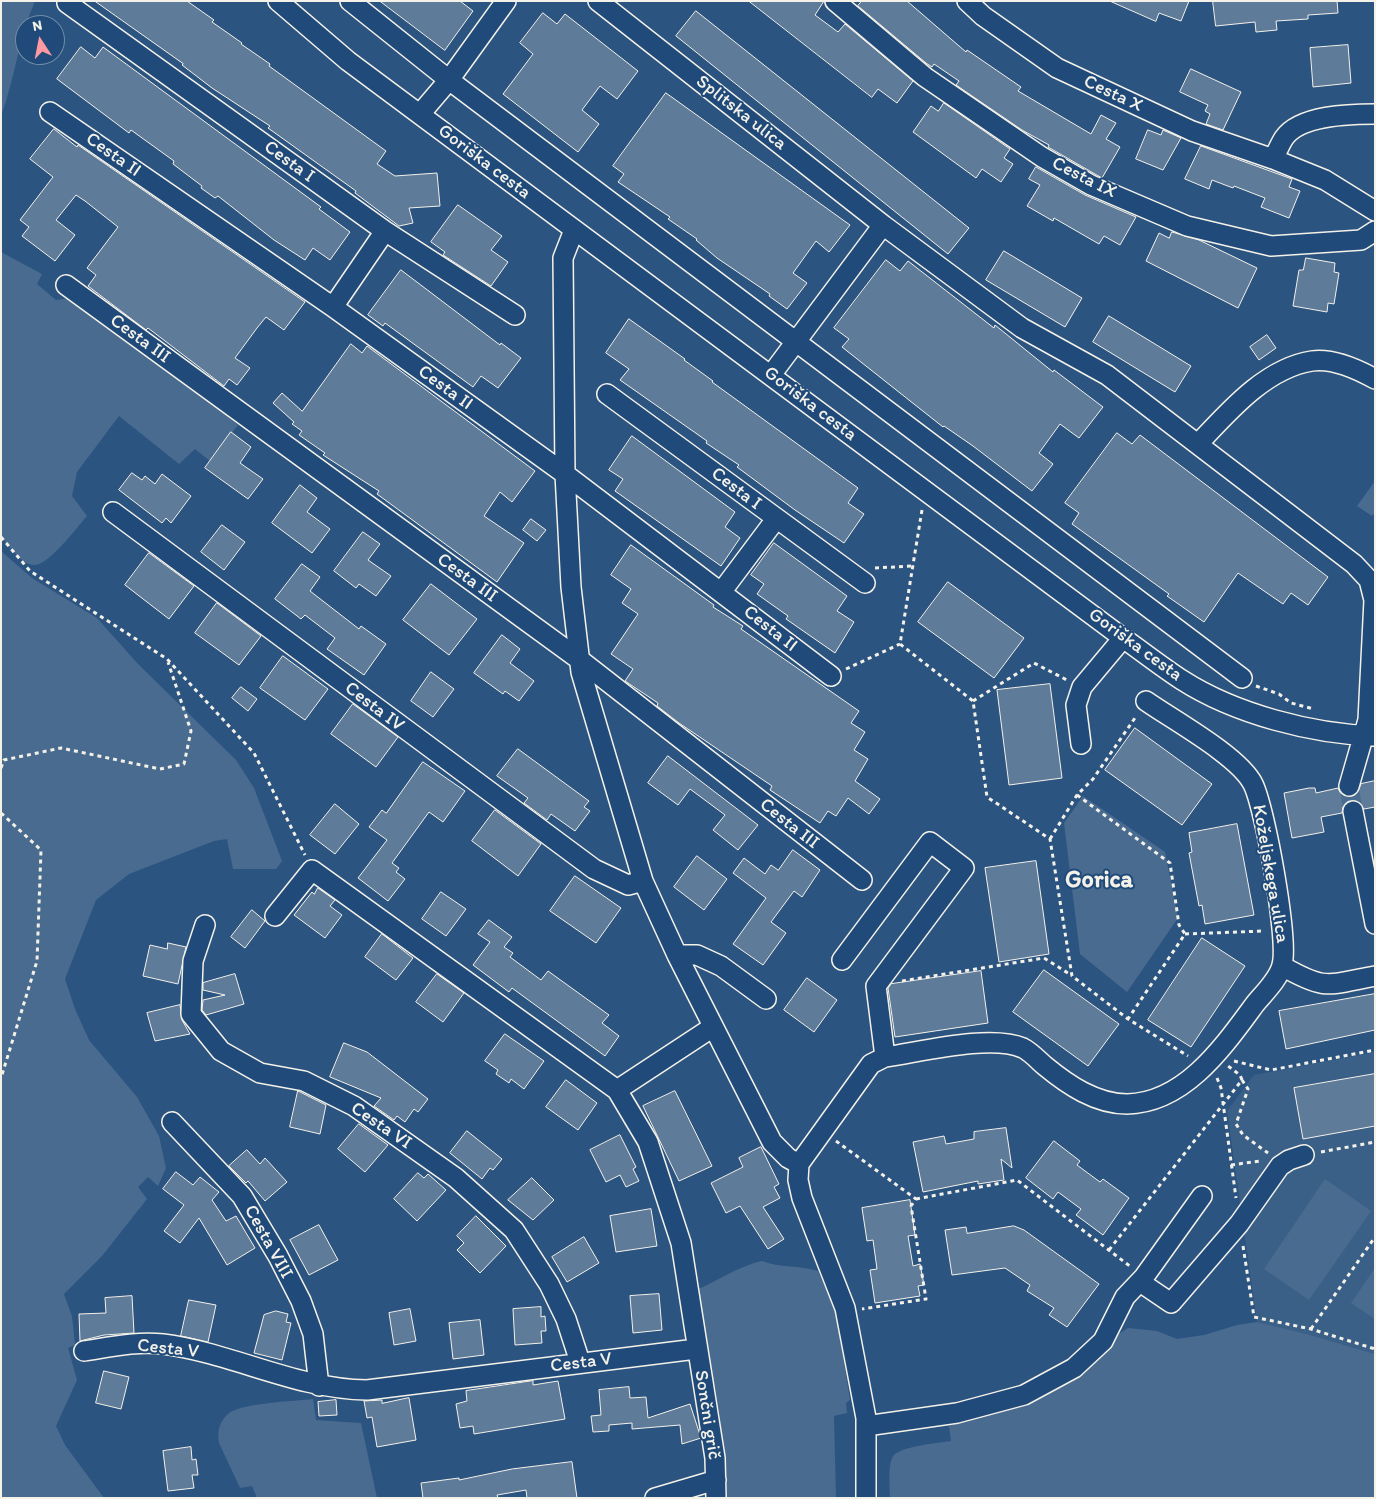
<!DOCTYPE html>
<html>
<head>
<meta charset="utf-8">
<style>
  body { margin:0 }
  #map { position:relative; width:1376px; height:1499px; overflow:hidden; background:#2c5481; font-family:Itim,sans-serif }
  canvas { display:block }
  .frame { position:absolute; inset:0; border:2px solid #f4f1e8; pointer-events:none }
  .north { position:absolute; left:15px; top:15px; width:50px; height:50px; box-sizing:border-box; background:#1f4a7a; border:1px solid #748da6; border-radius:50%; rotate:349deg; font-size:14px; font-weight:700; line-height:20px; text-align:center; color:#f4f1e8 }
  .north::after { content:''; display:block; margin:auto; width:18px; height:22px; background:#ff9aa2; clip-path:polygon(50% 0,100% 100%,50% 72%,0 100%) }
</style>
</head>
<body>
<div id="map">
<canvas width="1376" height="1499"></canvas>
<div class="frame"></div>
<div class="north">N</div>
</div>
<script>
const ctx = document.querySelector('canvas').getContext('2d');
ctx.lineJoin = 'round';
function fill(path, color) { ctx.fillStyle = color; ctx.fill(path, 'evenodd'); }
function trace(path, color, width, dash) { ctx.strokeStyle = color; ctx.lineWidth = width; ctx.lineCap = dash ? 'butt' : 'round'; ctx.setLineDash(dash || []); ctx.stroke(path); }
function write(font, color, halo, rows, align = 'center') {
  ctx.font = font + ' Itim,sans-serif'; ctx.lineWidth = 4; ctx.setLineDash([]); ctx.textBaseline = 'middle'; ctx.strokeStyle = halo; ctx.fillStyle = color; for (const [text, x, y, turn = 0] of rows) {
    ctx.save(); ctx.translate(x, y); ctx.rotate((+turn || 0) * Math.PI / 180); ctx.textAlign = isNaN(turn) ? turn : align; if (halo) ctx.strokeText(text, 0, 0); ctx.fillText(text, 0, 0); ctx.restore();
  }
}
const built = new Path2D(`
  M1375,1052V1354L1307,1334L1257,1322L1227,1111L1254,1075Z`);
const green = new Path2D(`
  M1,1H35C19,37 15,78 1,116Z
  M1,252L42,274L37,284L56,300L75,297L159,361L238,425L210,461L195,449L179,464L119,416L77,472L72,496L87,516C77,527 48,567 33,565C21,564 9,546 1,537Z
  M1375,481V513L1372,516L1357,506Z
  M1,551L32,578L97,618L138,664L236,760L254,788L282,861L276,869H233L227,839L214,841L129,874L96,900L65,979L75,1009L89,1040L137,1097L159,1136L166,1168L158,1186L148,1177L138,1187L147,1199L102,1256L64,1294L72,1316L75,1345L68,1348L77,1380L56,1426L65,1445L104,1498H1Z
  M1083,796L1165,852L1178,918L1127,992L1080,954L1064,823Z
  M1325,1179L1371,1211L1309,1300L1264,1269Z
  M762,1261C780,1268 799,1265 818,1271L836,1312L850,1400L846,1403L847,1413L834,1416L836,1498H726L720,1418L715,1387L702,1343L696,1290C717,1281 739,1266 762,1261Z
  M1375,1268V1319L1351,1303Z
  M1257,1322L1307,1334L1375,1354V1498H890C890,1487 887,1464 894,1455C903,1446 938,1443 951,1441L949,1426L1024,1405L1066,1376L1101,1346L1128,1328L1157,1331L1177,1339L1204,1335L1237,1325Z
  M313,1399L316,1420L361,1423L377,1498H257L252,1486L240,1488L219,1443C217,1432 219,1422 228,1414C240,1403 295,1401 313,1399Z`);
const building = new Path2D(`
  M95,1H187L214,20L212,22L242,43L241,44L270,64L269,66L386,151L377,164L395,176L437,173L440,206L409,208L413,223L399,226L355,193L356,191L268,128L270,126L212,88L182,65L183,64Z
  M380,1H460L473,11L445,50Z
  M749,1H824L815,15L838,32L845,24L913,81L897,103L878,89L872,97Z
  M862,1H907L966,52L967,50L1021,87L1018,91L1091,134L1101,115L1116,123L1106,139L1120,147L1102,178L1048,147L1049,145L1022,130L956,85L959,81L934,64L932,67L926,63L858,6Z
  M1110,1H1189L1181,21L1159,13L1156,21Z
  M1213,1H1337L1338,13L1308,15V19L1276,21L1277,30L1256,32L1255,22L1216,26Z
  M696,11L969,228L948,254L676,36Z
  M543,13L557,24L565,14L638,71L617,99L600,86L582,110L599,124L578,152L503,94L533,54L520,43Z
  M1348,45L1351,83L1313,87L1310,48Z
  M81,47L95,58L103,47L321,207L319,209L350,232L330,260L313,248L305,260L274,240L218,196L215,198L201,188L202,186L173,164L174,161L131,130L129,133L57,79Z
  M1191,69L1241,92L1223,130L1206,124L1210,114L1205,111L1208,105L1180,92Z
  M666,93L850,225L829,252L816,241L793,273L807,283L787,309L769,296L770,294L717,258L696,240L697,239L668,219L670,217L618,182L624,174L613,166Z
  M944,103L1010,149L1004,158L1013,164L1001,182L982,169L976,178L913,132L931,106L938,111Z
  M54,129L77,147L78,145L305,302L284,330L266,317L257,328L235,358L250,368L237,385L229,379L224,386L148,328L146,330L88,286L96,275L87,268L118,227L85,201L76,195L56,220L75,235L55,261L22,236L29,227L20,220L53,177L30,159Z
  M1148,130L1161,135L1163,130L1181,138L1163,170L1136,159Z
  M1201,146L1292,179L1289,187L1300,191L1289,218L1261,207L1265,198L1234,186L1233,188L1212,180L1209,189L1185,179Z
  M1036,167L1085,195L1136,217L1120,245L1104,236L1099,244L1054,218L1053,221L1027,206L1040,185L1029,179Z
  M458,205L502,236L491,250L508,262L491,286L443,255L445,252L431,242Z
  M1172,232L1199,240L1257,268L1238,308L1146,261L1159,233L1169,238Z
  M1004,251L1082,298L1065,327L986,280Z
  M1306,258L1335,263L1334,272L1339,273L1334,304L1328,303L1327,312L1293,306L1299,270H1303Z
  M886,260L900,271L908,261L994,328L995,325L1053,372L1054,370L1103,407L1079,438L1060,424L1039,453L1053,464L1032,491L973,446L944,426L943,427L842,347L849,339L834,328Z
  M401,270L500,345L501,343L521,358L498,388L481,376L473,387L385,323L383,326L368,315Z
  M1109,316L1191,366L1175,392L1093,342Z
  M629,319L685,359L684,360L713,381L712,382L858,488L848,503L864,514L844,543L795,510L737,467L739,465L706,443L707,441L620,380L629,369L606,353Z
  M1267,335L1276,348L1259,360L1250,347Z
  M351,344L362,353L367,346L535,471L512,502L500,492L484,516L524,543L497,582L377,494L379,491L323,455L325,453L299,435L302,431L292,424L294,422L273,403L282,393L302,411Z
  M231,432L251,447L240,463L263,479L248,499L205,468Z
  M1117,433L1132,444L1140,435L1328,577L1308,605L1291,593L1283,604L1238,573L1204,622L1167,596L1169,594L1072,524L1079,513L1065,503Z
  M632,436L735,512L725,527L740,538L721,566L615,491L623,479L609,470Z
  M132,473L142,480L145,476L155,484L162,474L191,496L171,523L166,518L162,523L119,490Z
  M300,485L317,498L307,512L330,529L312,553L272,523Z
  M531,519L546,530L537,541L523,530Z
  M222,525L245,542L224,570L201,552Z
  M363,532L380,544L368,560L391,576L376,596L359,584L356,588L334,571Z
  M774,543L847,596L837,611L854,622L835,653L786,619L788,616L757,594L764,584L751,575Z
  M631,545L714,605L713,607L743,626L741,629L859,711L851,723L865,732L854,750L868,759L855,781L880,799L869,814L848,798L836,816L828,811L820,823L770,790L772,786L679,723L657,706L658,703L625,681L633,669L611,654L638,614L622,603L631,589L611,575Z
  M149,553L194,586L169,619L125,585Z
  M302,564L320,577L310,591L359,629L361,626L386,644L364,675L327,649L335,638L305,615L301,619L275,599Z
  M948,582L1024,638L994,678L918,622Z
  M431,584L477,619L449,655L403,620Z
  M217,603L261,636L239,665L195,633Z
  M502,635L520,649L510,663L534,681L519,701L505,691L503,694L474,673Z
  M283,656L328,689L305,720L260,688Z
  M431,672L454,689L433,717L411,701Z
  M1050,684L1062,778L1009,785L997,690Z
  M241,687L257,699L248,711L232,698Z
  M353,704L398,737L376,767L331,734Z
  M1135,728L1212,784L1182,825L1105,770Z
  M518,749L589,801L584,807L590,811L575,831L551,814L547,820L524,803L528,798L497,776Z
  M668,756L758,825L738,850L713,830L725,815L690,789L678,805L648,783Z
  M423,762L465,791L443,822L429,812L392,863L399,868L396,872L405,879L388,901L358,878L387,840L369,827L382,810L386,813Z
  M1375,781V807L1364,809L1357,801L1350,800L1343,807L1342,813L1321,817L1324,832L1292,838L1284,793L1309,788H1315L1316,793L1338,788L1341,794L1351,797L1357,794L1361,784Z
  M335,804L359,824L335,854L310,835Z
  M495,810L541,844L518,876L472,841Z
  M1237,824L1254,915L1205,924L1202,905L1199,906L1189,853L1192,852L1189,833Z
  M793,850L820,870L802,897L794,891L771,922L786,933L763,965L733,944L766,898L733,873L744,858L765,874L771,865L778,870Z
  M697,856L727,879L704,910L674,887Z
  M1036,861L1049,954L999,962L985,868Z
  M575,876L621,908L596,943L550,911Z
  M318,888L335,900L330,906L342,915L325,938L294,915L312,892L314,894Z
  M441,892L466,909L446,936L422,919Z
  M252,910L265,921L245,948L231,937Z
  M489,920L512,937L504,947L513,953L510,957L541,980L548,971L609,1015L602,1023L619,1036L605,1056L512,988L509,992L473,965L490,942L478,934Z
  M382,934L413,958L396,980L365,957Z
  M1202,938L1245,966L1191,1047L1148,1020Z
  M168,943L186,947L178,984L143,976L150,945L167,949Z
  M1044,970L1119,1024L1088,1066L1013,1012Z
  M981,971L988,1023L895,1037L888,988L891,984Z
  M235,974L244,1004L206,1015L202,1010L203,1000L225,995L203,990V983Z
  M437,974L464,993L443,1022L416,1002Z
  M807,978L837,1000L814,1032L784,1010Z
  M1375,994V1030L1286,1049L1279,1011Z
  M180,1005L182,1020L190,1034L155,1041L147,1013Z
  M505,1034L544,1061L524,1089L511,1079L509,1083L496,1074L498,1070L485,1061Z
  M344,1043L367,1052L428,1099L418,1112L414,1109L405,1122L397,1116L394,1120L374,1106L381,1098L330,1077Z
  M1375,1074V1126L1303,1139L1294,1088Z
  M566,1080L597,1103L578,1130L546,1107Z
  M298,1091L326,1105L320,1134L290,1127Z
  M675,1091L712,1166L679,1181L643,1106Z
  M359,1124L388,1145L365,1172L338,1149Z
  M1006,1128L1012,1168L1001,1159L1004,1180L978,1184V1181L923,1192L913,1142L944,1136L946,1144L974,1139V1132Z
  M467,1131L502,1159L493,1170L490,1168L482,1179L450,1153Z
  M620,1135L636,1167L633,1169L639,1181L626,1187L620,1175L606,1182L590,1150Z
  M1054,1141L1080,1161L1077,1165L1100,1182L1103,1179L1129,1198L1103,1235L1076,1215L1081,1209L1058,1192L1053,1199L1026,1178Z
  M761,1147L779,1184L774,1187L780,1198L763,1207L784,1239L768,1249L740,1206L726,1213L711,1183L743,1167L739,1158Z
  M247,1150L260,1164L265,1158L287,1182L265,1201L248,1181L246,1183L229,1166Z
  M176,1172L193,1185L200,1177L219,1192L212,1200L226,1221L236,1216L255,1248L227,1265L199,1218L180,1243L164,1231L184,1205L163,1189Z
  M418,1173L424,1178L428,1174L446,1190L417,1221L394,1199Z
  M532,1178L554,1200L533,1220L508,1200Z
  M910,1200L915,1235L908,1236L913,1266L920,1264L924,1285L918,1286L920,1296L875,1303L870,1270L877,1269L873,1240L867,1241L862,1208Z
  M651,1209L657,1246L616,1252L610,1216Z
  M476,1216L506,1246L480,1273L457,1250L464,1243L457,1236Z
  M319,1225L338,1260L309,1275L290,1240Z
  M1014,1226L1024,1230L1099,1284L1067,1327L1049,1315L1054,1308L1027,1291L1030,1285L1005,1268L952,1275L945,1230L966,1227L967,1233Z
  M584,1237L599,1263L567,1282L552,1257Z
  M659,1294L662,1330L633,1333L630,1296Z
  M132,1296L134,1333L104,1335L80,1341L79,1314L106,1313L105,1298Z
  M189,1300L216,1305L208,1342L181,1336Z
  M541,1307V1317L545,1316L546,1331H541L542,1343L515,1345L513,1309Z
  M410,1309L416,1341L394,1345L389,1313Z
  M276,1311L288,1314L286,1322L291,1323L282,1360L254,1353L264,1315Z
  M480,1320L484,1355L453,1359L449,1323Z
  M104,1371L129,1377L121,1409L96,1403Z
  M533,1381V1385L558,1381L565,1419L474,1434L473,1426L460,1428L456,1404L467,1401L466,1391Z
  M629,1387L630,1398L646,1397L648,1418L690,1404L701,1438L682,1444L680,1425L632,1429V1423L609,1425V1431L593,1432L591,1416L601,1415L599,1390Z
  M409,1398L416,1440L377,1447L372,1417L367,1418L364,1401L382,1400V1403Z
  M336,1400L337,1415L319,1416L318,1402Z
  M191,1447L192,1460L196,1459L198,1475H192L194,1488L168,1491L163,1451Z
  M572,1462L577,1498H527L526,1490L497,1495L498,1498H423L421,1483L459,1478V1480L512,1469Z`);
const minorTunnel = new Path2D(`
  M1349,786L1353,811`);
const path = new Path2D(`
  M922,510L900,644L973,701L987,797L1050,839L1072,976L1128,1019L1188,1056
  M1,537L30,571L167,659L254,753L305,855
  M875,568L912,566
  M846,669L900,644
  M1256,686L1279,694L1291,703L1314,709
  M973,701L1034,663L1067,680
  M1,768L4,760L61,748L160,769L184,764L191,731L168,662
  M1077,795L1170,863L1179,925L1185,934L1128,1019
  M1,813L41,850L37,961L1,1078
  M1050,839L1077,795L1093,779L1137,715
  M1185,934L1264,931
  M902,981L1044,958L1071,975
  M1234,1061L1271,1070L1375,1050
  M1217,1078L1221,1088L1236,1198
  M1242,1080L1248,1089L1236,1124L1243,1135L1268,1153
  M836,1141L916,1199L911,1206L926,1299L862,1309
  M1321,1152L1375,1142
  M1231,1165L1260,1161
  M916,1199L1017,1180L1131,1267
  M1243,1246L1254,1317L1311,1329L1375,1349
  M1109,1250L1242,1080L1240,1075L1228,1066
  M1311,1329L1375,1237`);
const minor = new Path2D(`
  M278,1L348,61L1123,638C1143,652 1162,667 1182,680C1235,714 1312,734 1375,736
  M350,1L449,80L1242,678
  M598,1L883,225
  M835,1L925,77L1042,157L1091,185L1187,226L1271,246L1361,240L1375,231
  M967,1L983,16L1057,68L1192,131L1273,159L1325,180L1375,211
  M67,3L385,231L515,315
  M50,112L333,307L565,474L831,676
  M420,114L449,80L506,1
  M1273,159C1277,152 1280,144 1284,138C1300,115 1350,114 1375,114
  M574,230L563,258L565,474L571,587L581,672L643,881L677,955L772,1142L788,1158L799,1164
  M66,285L580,660L862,880
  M333,307L385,231
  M771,375L883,225L1022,328L1107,375L1354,564L1369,580L1374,600L1368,720L1349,786
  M607,394L865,583
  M1199,443C1229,411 1266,368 1312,361C1333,358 1357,369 1375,379
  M113,512L594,869L628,885L643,881
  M722,591L776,519
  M1081,744L1076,705L1082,687L1123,638
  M1353,811L1375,924
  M275,916L312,870L617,1090
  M205,925L193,961L191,1014L221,1051L260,1073L304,1081L354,1106L456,1178L514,1230L549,1284L566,1319L580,1362
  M677,955H697L721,966L766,999
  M842,960L930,842L964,868L876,986L885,1057
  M1282,966C1326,991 1327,985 1375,976
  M713,1027L617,1090L648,1142L681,1243L715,1458L716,1498
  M172,1122L242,1196L278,1256L301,1301L313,1334L319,1386
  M799,1164L871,1064L885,1057C921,1052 990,1034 1023,1048C1031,1052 1039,1061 1045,1066C1068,1085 1096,1104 1127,1104C1185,1103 1224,1046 1255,1004C1264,993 1279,979 1282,965C1289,940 1265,808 1253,784C1239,756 1173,720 1146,701
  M799,1164L798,1180L802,1198L845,1308L866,1418V1498
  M1140,1282L1171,1303L1239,1224L1280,1166L1289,1160L1304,1155
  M84,1351C110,1347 137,1341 163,1344C232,1353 296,1389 367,1390L696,1349
  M866,1426L957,1413L1024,1395L1074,1368L1103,1341L1125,1297L1144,1277L1202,1196
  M655,1498L716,1480`);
const streetNames = [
  ["Cesta X",1113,94,25],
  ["Splitska ulica",741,113,38],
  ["Cesta II",113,155,35],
  ["Cesta I",289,162,36],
  ["Goriška cesta",484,162,37],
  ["Cesta IX",1084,178,27],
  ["Cesta III",140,339,36],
  ["Cesta II",445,388,36],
  ["Goriška cesta",810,404,37],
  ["Cesta I",736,489,37],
  ["Cesta III",467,578,36],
  ["Cesta II",770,629,38],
  ["Goriška cesta",1135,645,36],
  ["Cesta IV",374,707,37],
  ["Cesta III",789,824,38],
  ["Koželjskega ulica",1270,874,80],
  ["Cesta VI",381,1126,34],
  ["Cesta VIII",268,1242,61],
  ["Cesta V",168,1349,6],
  ["Cesta V",581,1363,-7],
  ["Sončni grič",707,1415,81]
];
const districtNames = [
  ["Gorica",1099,881]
];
fill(built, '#3b6088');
fill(green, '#496b90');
fill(building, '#5e7b9a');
trace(building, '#f4f1e8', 1);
trace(minorTunnel, '#4a6c90', 19, [19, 9]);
trace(minor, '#f4f1e8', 22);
trace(path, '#f4f1e8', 3, [4, 4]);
trace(minor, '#1f4a7a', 19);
write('19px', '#f4f1e8', '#1f4a7a', streetNames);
write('bold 24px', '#f4f1e8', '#1f4a7a', districtNames);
</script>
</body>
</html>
